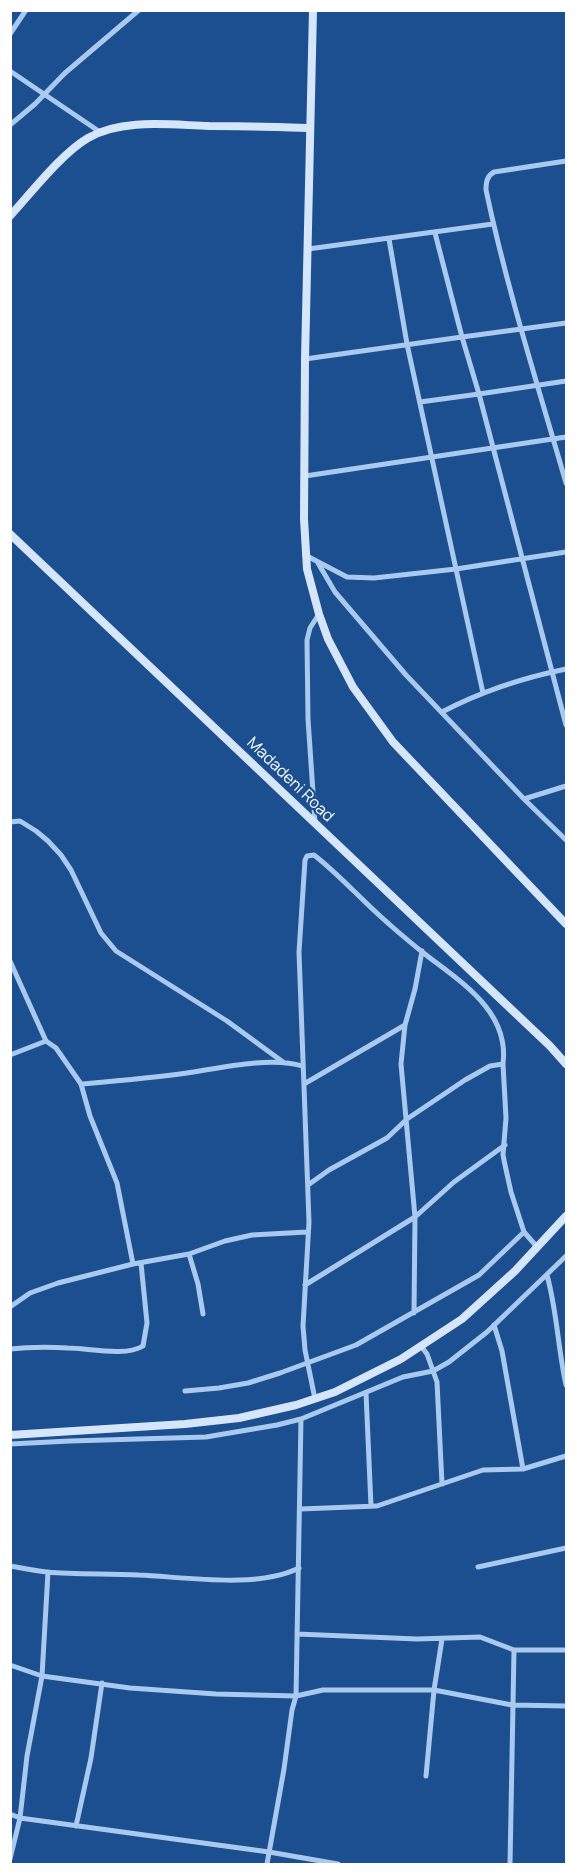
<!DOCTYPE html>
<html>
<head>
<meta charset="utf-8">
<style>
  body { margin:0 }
  #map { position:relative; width:577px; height:1875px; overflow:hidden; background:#1b4f8f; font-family:Manrope,sans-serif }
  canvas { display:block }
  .frame { position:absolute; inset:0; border:12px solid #fff; pointer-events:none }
</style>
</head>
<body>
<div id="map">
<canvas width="577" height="1875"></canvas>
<div class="frame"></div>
</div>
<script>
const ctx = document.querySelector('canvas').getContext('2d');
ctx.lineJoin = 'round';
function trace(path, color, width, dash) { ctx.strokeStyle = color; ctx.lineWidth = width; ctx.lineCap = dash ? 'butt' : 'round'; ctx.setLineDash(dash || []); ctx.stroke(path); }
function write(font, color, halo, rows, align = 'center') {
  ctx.font = font + ' Manrope,sans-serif'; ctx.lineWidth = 4.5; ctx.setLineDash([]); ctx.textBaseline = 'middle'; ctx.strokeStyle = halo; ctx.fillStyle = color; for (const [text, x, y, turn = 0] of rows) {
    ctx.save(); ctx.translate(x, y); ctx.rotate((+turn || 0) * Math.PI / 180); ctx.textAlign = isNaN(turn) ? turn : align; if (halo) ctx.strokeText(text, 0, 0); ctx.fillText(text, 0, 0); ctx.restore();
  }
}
const street = new Path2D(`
  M10,34L26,10
  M10,71L100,132
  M10,125L35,104L65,73L139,10
  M566,161L494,172C487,176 486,182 486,190C507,289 538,386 566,483
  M435,233L462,337L566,323
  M389,239L407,344L483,693
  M308,249L493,224
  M305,359L462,337L479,394L566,381
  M420,402L479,394L566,725
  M305,476L566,437
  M305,555L347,577L374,578L456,569L566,552
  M318,563L335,592L406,675L524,799L566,840
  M442,712C482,691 522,678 566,669
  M524,799L566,786
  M10,822L20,821L36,831L48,841L61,855L71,870L101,933L116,951L227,1021L283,1062
  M315,822L308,719L307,640L310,628L319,614
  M10,961L46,1041L56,1048L81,1084C116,1081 152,1078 187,1073C219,1068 272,1056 302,1066
  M10,1055L46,1041
  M81,1084L90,1116L117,1183L133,1264
  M304,1084L405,1025
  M308,1185L329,1170L387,1138L407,1119L465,1080L490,1066L503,1064L506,1118L503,1155L505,1165L511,1192L524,1232L538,1248
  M189,1254L198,1284L203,1314
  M547,1275C557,1311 558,1349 566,1385
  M305,1285L415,1217L454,1182L505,1145
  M10,1307L30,1293L58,1283L133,1264L189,1254L225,1241L252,1235L307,1232
  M414,1313L415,1217L401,1064L405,1025L415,989L422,951
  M494,1325L502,1351L523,1469
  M421,1346L427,1354L437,1382L442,1484
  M10,1349C29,1347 49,1347 68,1348C87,1348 126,1357 143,1346L147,1323L141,1263
  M185,1391L219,1388L248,1383L280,1373L356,1345L479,1275L524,1232
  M366,1393L371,1506
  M315,1399L305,1350L303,1326L309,1222L299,952L305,860L307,856L314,855C341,876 363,902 389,924C399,933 410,942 421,951C457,980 510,1009 503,1064
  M10,1444L70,1441L206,1437L277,1425L301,1419L403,1377L433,1371L449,1362L487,1332L566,1256
  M300,1509L377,1506L483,1470L523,1469L566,1456
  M10,1566C23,1568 35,1571 47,1572C77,1575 109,1573 139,1575C185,1577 257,1589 299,1568
  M478,1567L566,1548
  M297,1634L417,1639L480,1637L514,1650H566
  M442,1639L434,1690L512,1705L566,1706
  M10,1665L42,1676L130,1688L216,1694L296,1696L323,1690H434L426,1776
  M10,1814L20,1818L269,1852L338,1864
  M76,1826L91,1758L102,1683
  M10,1859L20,1818L27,1756L42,1676L48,1572
  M267,1864L284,1769L292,1710L296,1696L301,1419
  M510,1864L514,1650`);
const secondary = new Path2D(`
  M313,10L305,359L304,519L307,569L319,614L328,639L353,687L393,742L566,924
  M10,216C31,193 62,153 88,138C122,118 171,125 209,126C243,126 276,127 310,128
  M10,534L550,1046L566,1064
  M10,1435L185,1424L239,1418L296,1405L335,1392L401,1359L462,1319L515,1271L566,1216`);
const streetNames = [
  ["Madadeni Road",290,780,44]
];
trace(street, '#a9c9ee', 5);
trace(secondary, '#d6e6fa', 8);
write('16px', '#fff', '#1b4f8f', streetNames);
</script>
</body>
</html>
